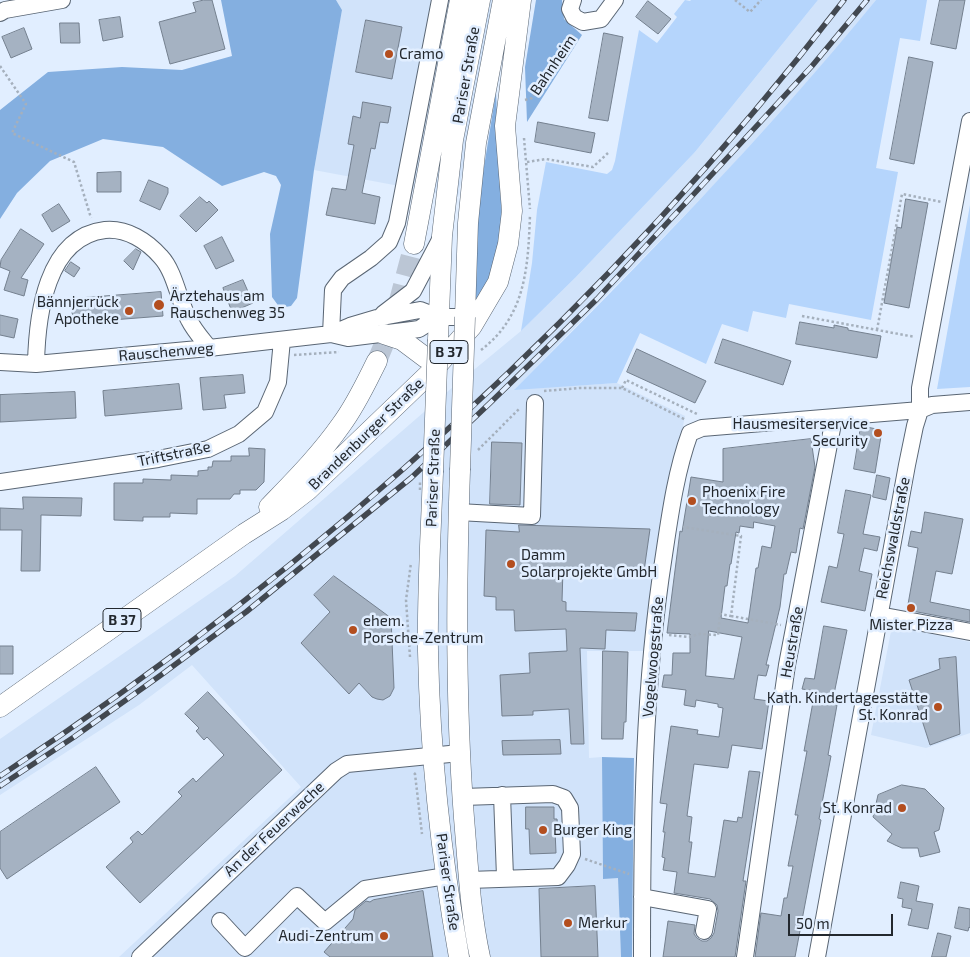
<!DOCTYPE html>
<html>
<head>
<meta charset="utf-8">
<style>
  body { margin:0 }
  #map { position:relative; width:970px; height:957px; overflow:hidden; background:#e1eeff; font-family:"Exo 2",sans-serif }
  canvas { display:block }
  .scale { position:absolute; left:788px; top:914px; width:105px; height:22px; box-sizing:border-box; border:2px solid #23282e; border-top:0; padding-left:6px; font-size:15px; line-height:18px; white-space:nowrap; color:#23282e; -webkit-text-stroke:4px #e1eeff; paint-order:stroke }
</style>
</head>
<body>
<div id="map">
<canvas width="970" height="957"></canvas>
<div class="scale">50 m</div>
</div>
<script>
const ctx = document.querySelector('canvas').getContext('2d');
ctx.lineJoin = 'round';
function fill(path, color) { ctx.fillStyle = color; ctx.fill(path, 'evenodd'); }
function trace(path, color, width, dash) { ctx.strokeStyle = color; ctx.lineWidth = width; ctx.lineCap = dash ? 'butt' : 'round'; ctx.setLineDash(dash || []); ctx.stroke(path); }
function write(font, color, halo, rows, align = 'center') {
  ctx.font = font + ' "Exo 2",sans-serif'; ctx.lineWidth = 5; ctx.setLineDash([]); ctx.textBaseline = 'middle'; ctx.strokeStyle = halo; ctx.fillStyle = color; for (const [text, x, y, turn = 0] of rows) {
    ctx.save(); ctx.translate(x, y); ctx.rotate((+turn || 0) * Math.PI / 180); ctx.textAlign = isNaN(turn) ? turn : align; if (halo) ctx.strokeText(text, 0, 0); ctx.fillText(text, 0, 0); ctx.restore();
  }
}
const built = new Path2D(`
  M336,0H493L458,197L314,170L342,10Z
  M818,0H876L833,53L720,179L515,389L617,383L685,416L662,532L646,651H587L589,758L602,757L603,878H618L621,957H119L301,787L192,665L139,705L0,795V739L235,576L447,392L521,331L576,277L695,152Z
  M892,626L970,642V733L926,748L871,735Z`);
const green = new Path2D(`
  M685,0L690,1L691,0H818L695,152L576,277L521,331L532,263L537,210L546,162L607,174L612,170L615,161L639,30L657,43L677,17L674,14Z
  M876,0H927L920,41L900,38L876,168L898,172L871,320L789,304L786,318L753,311L748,332L722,324L706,364L640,333L617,383L514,390C640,264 764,137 876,0Z
  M970,205V387L937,389Z`);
const forest = new Path2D(`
  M221,0H336L342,10L314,170L297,298L291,306L280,308L272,297L270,234L281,185L276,176L264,172L222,186L163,147L103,139L50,161L17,193L0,219V110L48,72L122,67L182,70L232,56Z
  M536,0H562L564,19L582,35L527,122L525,67Z
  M496,92L502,225L500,255L486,290L474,308L479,198Z
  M602,757L634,758L632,957H621L618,878L603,879Z`);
const building = new Path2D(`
  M204,0H212L225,49L170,64L159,22L196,12L193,3Z
  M940,0H965L956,49L931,44Z
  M648,1L671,19L658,34L636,17Z
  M120,17L123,37L103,41L99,20Z
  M366,20L402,27L392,79L356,72Z
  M60,23H79L80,43H61Z
  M24,28L32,49L11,58L2,37Z
  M604,33L623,37L608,121L589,118Z
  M909,57L933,62L914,164L890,159Z
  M363,102L391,107L388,123L380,122L375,149L371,148L362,193L380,197L375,224L326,215L332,188L346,190L354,145L348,144L353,116L360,118Z
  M538,122L595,133L591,153L535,142Z
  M121,172V192H97V173Z
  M149,180L168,188V193L160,210L140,201Z
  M200,197L207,203L209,201L218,210L196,232L180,216Z
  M906,199L928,203L909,308L884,303L897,227L901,228Z
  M59,204L70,221L52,232L42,215Z
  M21,229L44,244L21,278L28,280L24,296L4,290L10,271L0,267L1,260Z
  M222,237L234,261L216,269L204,246Z
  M136,249L141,252L133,270L124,261Z
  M71,262L80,268L74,277L65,271Z
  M243,280L253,303L232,312L223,288Z
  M161,292L163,316L73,323L71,299Z
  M0,315L18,319L14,338L0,335Z
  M800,322L834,328V325L848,328V330L881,336L877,358L796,344Z
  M723,339L791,361L783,385L715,363Z
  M637,349L706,381L695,403L627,372Z
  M243,375L245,393L224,395L226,408L203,410L200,378Z
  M179,384L182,409L105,416L103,391Z
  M75,392L76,418L0,422V395Z
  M861,426L882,430L875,473L854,469Z
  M811,439L815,467L803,529L800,528L796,553L791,552L786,574H784L780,607L766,665H769L766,676L758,675L754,699L769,701L762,749L732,745L728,768L694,764L687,816L692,817L689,842H692L688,873L715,877L724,820L737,822L738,817L742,818L749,771L760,772L743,881H746L735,957H663L668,921L695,925L694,934L697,938L702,941H707L711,938L714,933L718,911L717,905L710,899L674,893L677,872L663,870L665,858L662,857L665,832H663L667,804L660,803L671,726L698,730L697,734L719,737L723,708L718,707V704L696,700L695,707L684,705L686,690L662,687L664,675H672L673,653H690V634L667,633L680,531L682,532L691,477L723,482V449ZM754,522L775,526L771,548L762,546L758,568H756L748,623L721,618L725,586H727L730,564H731L736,532L739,533L740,526L753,528ZM709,631L742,637L734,679L706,676Z
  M492,442L522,443L520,505L490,504Z
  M249,448L265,449L264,482L256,490H240V494H234L230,499H197V514L170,513V517H143V521L114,520V483H143V479L171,480V475L198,476V471L208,470V467H212L213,461H231V456H249Z
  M877,475L890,478L886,500L873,497Z
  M846,490L871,495L863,534L880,537L877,551L864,548L859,571L872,574L865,611L821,602L829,566L837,568L844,534L838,533Z
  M23,497L82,498L81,516L41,515L40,571H21L22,530H0V508L23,509Z
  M925,512L963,519L952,574L936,571L930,602L970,610V622L907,610L918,548L908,546L911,531L921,533Z
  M519,525L650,529L644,571L563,569L562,601L566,602V611L637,613L635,631L606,630L605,649L580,648L584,744H571L569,709L533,711V715L502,716L500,675L530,673L529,653L567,651L566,629L515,631L514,610H496V597L484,596L486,530L519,532Z
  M334,576L391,618L394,688L390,696L383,700L377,699L372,697L359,683L349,694L301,643L330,612L314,595Z
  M824,626L847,630L832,704L837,705L828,755L831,756L819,819L821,820L795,957H755L761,913L781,916L784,898H787L793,866H788L798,815H795L807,751H804L815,691L802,689L805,678L814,679Z
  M0,646H13V674H0Z
  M603,651L628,652L626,722H624L623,739H602Z
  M956,657L960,734L930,745L909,680L940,669L939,659Z
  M208,692L282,770L140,903L106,867L133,842L130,838L138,831L142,835L182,796L178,792L193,778L196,782L224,755L207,737L204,740L196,731L199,728L185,714Z
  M560,740L561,754L503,755L502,741Z
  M96,767L120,802L7,879L0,868V832Z
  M902,785L925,789L944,808L939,830L934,832L940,852L920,857L918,848H902L895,845L887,841L892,834L873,817L878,795Z
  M526,807H554V819H557L558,830H555L556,853L530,854L529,829H526Z
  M901,882L919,886L916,901L933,904L928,929L908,925L912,909L902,907L903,899L898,898Z
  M595,886L598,957H541L539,889Z
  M423,891L433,957H330L324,952L353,919L355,910L366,901L370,902L373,900Z
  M959,907L970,909V928L969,927L968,931L955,928Z
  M938,933L951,936L946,957H932Z`);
const majorTunnel = new Path2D(`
  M377,361L394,320L414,244`);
const path = new Path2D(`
  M735,0L750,12L761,0
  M0,66L26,104L12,133L74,162L91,218
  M525,100L532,98L559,53L574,33
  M524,138L530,209
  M527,162L546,159L593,167L608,153
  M802,316L915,337
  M877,330L902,194L942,202
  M481,350C526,316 528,267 530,215
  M294,355L339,352
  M622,388L626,380L697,414
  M544,391L580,388H622L686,420
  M478,450L520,408
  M731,616L781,625
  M669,635L689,637L699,634L718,635L720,614L731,616L741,536L683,527
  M410,657L406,600L411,563
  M414,773L415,774L422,834
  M585,859L629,874`);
const minor = new Path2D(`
  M573,0L570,9L574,17L583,22L601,19L615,0
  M0,13L5,10L62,0
  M383,314L413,291L441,238
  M331,334L333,290L342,278L371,258L389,242L397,223L440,0
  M331,334L348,338L412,330L419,329L438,317
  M0,362L36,364L209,348L331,334L350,326L377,318L420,310L438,317H465
  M36,364C37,316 46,237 105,230C127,228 147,241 161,257C175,272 179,302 189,320C194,330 202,339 209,348
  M0,482L158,459L208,449L239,434L265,412L278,382L282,340
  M458,512L532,516L535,403
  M879,615L970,632
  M502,795L505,877
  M463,797L553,794L564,798L570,808L572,854L567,865L558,877L469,880
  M642,897L708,909L704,931
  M220,921L245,948L297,896L325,922L365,889L446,876
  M140,957L336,771L347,764L460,753
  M642,957C642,823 643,688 664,555C670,515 676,471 690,433L702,428L920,410L932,405L970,402
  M745,957L787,665L834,418
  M817,957L907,465L915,426L920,410V388L970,121`);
const major = new Path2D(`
  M414,244L460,0
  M465,317L468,223L476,143L503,0
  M384,334L402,340L426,358
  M438,340L442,236L453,140L480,0
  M460,470C456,586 455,702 464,818C468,864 470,911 480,957
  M433,472C431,532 427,592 428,651C430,754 441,856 459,957
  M269,507C294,481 320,455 341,425C356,405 366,383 377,361
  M0,707L244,534L282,510L308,490L433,370L472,326L498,282L508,244L512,211L505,126L521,0`);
const rail = new Path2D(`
  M0,776C321,565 609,305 844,0
  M0,786L74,737L161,675L246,612L411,478L490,403L597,299L812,66L867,0`);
const pathBridge = new Path2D(`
  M420,490V482`);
const majorBridge = new Path2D(`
  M460,470L465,317
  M433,472L438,340`);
const markers = [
  [389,54,5,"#b34e1f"],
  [159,305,6,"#b34e1f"],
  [129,311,5,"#b34e1f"],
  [878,433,5,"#b34e1f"],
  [692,501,5,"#b34e1f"],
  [511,564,5,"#b34e1f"],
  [911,608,5,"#b34e1f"],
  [353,630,5,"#b34e1f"],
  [938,707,5,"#b34e1f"],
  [902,808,5,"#b34e1f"],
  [543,830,5,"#b34e1f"],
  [568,923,5,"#b34e1f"],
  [384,936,5,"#b34e1f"]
];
const shields = [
  [449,352,38],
  [122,620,38]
];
const shieldNames = [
  ["B 37",449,352],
  ["B 37",122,620]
];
const poiNames = [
  ["Cramo",399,54],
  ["Ärztehaus am",170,296],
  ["Rauschenweg 35",170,313],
  ["Bännjerrück",119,302,"right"],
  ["Apotheke",119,319,"right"],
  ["Hausmesiterservice",868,424,"right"],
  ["Security",868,441,"right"],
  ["Phoenix Fire",702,492],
  ["Technology",702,509],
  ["Damm",521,555],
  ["Solarprojekte GmbH",521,572],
  ["ehem.",363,621],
  ["Porsche-Zentrum",363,638],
  ["Mister Pizza",911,625,"center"],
  ["Kath. Kindertagesstätte",928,698,"right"],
  ["St. Konrad",928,715,"right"],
  ["St. Konrad",892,808,"right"],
  ["Burger King",553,830],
  ["Merkur",578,923],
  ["Audi-Zentrum",374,936,"right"]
];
const streetNames = [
  ["Bahnheim",553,65,-56],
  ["Pariser Straße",466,75,-80],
  ["Rauschenweg",166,352,-5],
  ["Brandenburger Straße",366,434,-44],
  ["Triftstraße",174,454,-12],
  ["Pariser Straße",433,478,-88],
  ["Reichswaldstraße",893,538,-79],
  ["Heustraße",792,642,-80],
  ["Vogelwoogstraße",653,657,-85],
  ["An der Feuerwache",274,829,-43],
  ["Pariser Straße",448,882,82]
];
fill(built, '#d1e3fa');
fill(green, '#b5d5fc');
fill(forest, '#84afe0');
fill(building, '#a5b2c2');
trace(building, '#74808f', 1);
trace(majorTunnel, '#bbc6d5', 20, [20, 10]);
trace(minor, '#5a6674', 18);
trace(major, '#5a6674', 21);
trace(path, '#a5b0bd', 2.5, [2.5, 2.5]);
trace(minor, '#fff', 16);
trace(major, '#fff', 20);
trace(rail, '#424850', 5.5);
trace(rail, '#e1eeff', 4, [11]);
trace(majorBridge, '#5a6674', 21, []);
trace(pathBridge, '#a5b0bd', 2.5, [2.5, 2.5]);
trace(majorBridge, '#fff', 20);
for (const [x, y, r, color] of markers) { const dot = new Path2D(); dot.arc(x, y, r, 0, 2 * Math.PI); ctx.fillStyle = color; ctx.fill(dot); trace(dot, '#e1eeff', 2); }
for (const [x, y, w] of shields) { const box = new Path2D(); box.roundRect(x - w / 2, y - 11.5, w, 23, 4); ctx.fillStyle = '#e1eeff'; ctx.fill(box); trace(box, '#23282e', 1); }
write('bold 14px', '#23282e', null, shieldNames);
write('15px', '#23282e', '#e1eeff', poiNames, 'left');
write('15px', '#23282e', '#e1eeff', streetNames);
</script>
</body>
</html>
